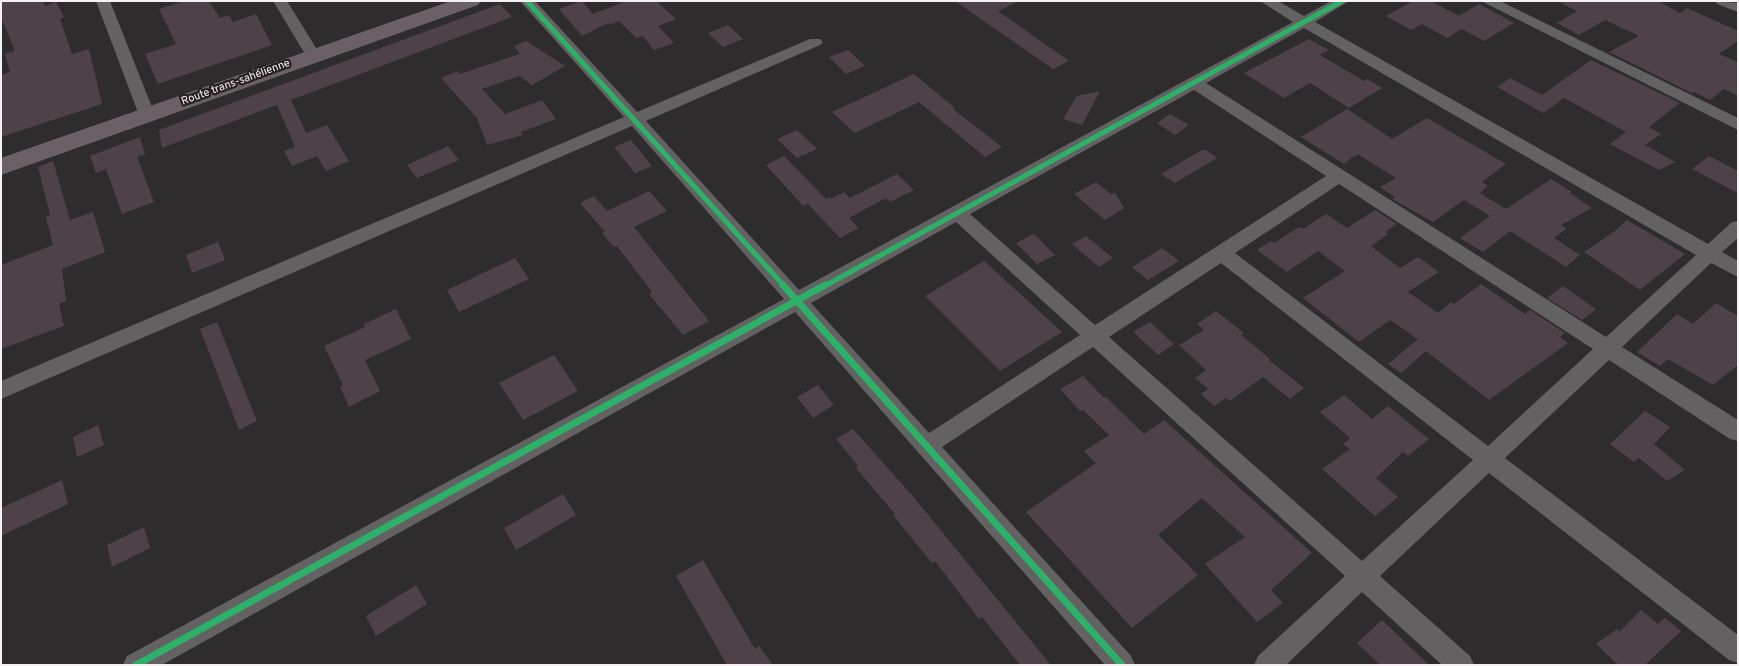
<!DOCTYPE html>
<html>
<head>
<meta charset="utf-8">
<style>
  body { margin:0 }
  #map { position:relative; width:1739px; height:666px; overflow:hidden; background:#2f2c2d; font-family:Overpass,sans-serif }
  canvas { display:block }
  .frame { position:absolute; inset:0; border:2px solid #f6f2f4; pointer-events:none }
</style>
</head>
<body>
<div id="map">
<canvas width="1739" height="666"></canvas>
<div class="frame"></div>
</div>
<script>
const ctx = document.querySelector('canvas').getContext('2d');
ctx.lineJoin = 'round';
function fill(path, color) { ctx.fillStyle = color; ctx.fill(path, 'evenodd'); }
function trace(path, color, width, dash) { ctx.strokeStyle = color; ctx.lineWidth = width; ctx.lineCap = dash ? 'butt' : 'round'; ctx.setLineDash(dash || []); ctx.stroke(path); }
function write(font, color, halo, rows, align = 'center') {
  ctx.font = font + ' Overpass,sans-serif'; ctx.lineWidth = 4.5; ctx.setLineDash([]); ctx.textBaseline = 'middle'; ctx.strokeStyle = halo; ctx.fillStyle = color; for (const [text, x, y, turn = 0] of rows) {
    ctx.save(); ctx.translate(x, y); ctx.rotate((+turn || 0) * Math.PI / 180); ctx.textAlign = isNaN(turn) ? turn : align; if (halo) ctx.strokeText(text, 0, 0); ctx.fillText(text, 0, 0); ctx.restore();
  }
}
const building = new Path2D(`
  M1,1H43L45,6L56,2L64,17L60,19L72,54L89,49L102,104L1,137V75L10,72L5,54L15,51L1,17Z
  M184,1H209L220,18L229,15L233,22L256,14L272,45L158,84L145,54L176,44L159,9Z
  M582,1L593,14L626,1H656L676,19L658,26L674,43L654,50L643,36L636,38L619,21L609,25L608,23L582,36L559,9Z
  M955,1H1019L998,11L1069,61L1053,69Z
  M1413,1H1431L1459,16L1479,4L1514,23L1484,41L1462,29L1447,38L1422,24L1411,30L1386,16Z
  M1557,1H1658L1680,13L1687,8L1738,31V41L1719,54L1738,62V96L1724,89L1710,100L1694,92L1692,93L1609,52L1639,36L1605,20L1579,35L1557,23L1577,11Z
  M500,4L512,17L291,100L306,133L327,125L349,161L326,171L317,156L292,166L284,151L295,147L277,105L162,148L159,130Z
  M728,25L743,39L723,47L708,33Z
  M1309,39L1329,50L1320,55L1364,81L1367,79L1382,88L1349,108L1310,83L1284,98L1244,73Z
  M526,41L565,66L532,85L519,76L482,89L505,114L542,100L556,119L521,132L523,135L487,145L477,118L441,78L458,71L460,74L520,54L514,46Z
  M848,50L865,66L846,74L829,57Z
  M1591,60L1680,103L1649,127L1661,134L1645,145L1675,162L1659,170L1610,144L1626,132L1564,98L1543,113L1497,87L1510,78L1542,95Z
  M914,74L955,108L953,109L1002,147L985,157L919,102L855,133L832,112Z
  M1100,91L1082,125L1063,119L1077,96Z
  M1347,109L1392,139L1427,118L1506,164L1482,182L1488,186L1480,193L1506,209L1551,179L1572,192L1570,193L1592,208L1561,225L1566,229L1554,238L1580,255L1566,267L1510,231L1483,252L1460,238L1490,216L1464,200L1433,222L1392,199L1395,197L1380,187L1396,178L1359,155L1354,156L1344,164L1301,137Z
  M1170,114L1189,125L1175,135L1157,123Z
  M797,130L817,149L797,158L777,139Z
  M140,137L145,154L137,157L154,202L122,214L106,169L96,173L90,156Z
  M631,140L652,166L635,173L614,147Z
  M448,146L459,160L417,178L407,165Z
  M1202,150H1206L1217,158L1175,183L1161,174Z
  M784,156L826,199L829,197L831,199L844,192L850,198L897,174L914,190L890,202L886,198L849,218L859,228L840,238L808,204L803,206L766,165Z
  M1709,156L1738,171V193L1692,169Z
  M53,161L70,220L93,212L105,252L62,269L66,301L59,304L64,326L1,349V265L53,245L46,217L50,215L38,167Z
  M1096,182L1111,194L1115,193L1124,208L1105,220L1074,194Z
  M649,191L667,211L634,227L709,321L683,335L649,294L652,292L617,246L614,247L602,233L605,232L580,203L594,196L607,211Z
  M1375,210L1397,224L1385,232L1388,234L1371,246L1400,268L1418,257L1439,272L1408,292L1438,313L1451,302L1454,304L1481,284L1525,314L1530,310L1565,333L1560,337L1568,343L1489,400L1426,351L1401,373L1388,364L1418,339L1390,320L1359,342L1303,298L1345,271L1318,251L1287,272L1257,250L1271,241L1274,243L1299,227L1303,229L1326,214L1347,228Z
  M1627,220L1685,254L1640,290L1584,252L1615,231Z
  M1034,234L1055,255L1037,264L1016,243Z
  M1086,236L1113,258L1099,267L1072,244Z
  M218,242L225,260L192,273L186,255Z
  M1162,248L1179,261L1148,280L1132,267Z
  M515,258L529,279L459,312L447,290Z
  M984,261L1062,332L1000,371L925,296Z
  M1563,286L1596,309L1582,320L1547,298Z
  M1716,303L1738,316V365L1713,385L1668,359L1660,366L1637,352L1677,314L1693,324Z
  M396,309L411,339L365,360L380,391L349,407L340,387L343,385L324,346L365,327L364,324Z
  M1216,311L1244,333L1241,335L1270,359L1269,360L1304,388L1290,399L1263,377L1230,401L1226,398L1214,406L1201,394L1208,389L1195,378L1206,370L1179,345L1204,330L1197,324Z
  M217,322L257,421L239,430L200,329Z
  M1150,322L1174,344L1158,355L1133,332Z
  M554,355L578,391L523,420L499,383Z
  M1083,376L1104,398L1106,397L1144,434L1164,420L1312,553L1271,590L1283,603L1257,622L1205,564L1245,537L1202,498L1158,535L1198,575L1132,628L1026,512L1096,463L1084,451L1109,435L1083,410L1080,411L1060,389Z
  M818,385L834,405L813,418L797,397Z
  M1344,395L1372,419L1388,406L1429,439L1408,456L1403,452L1376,478L1398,497L1375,516L1322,469L1350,449L1343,444L1350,438L1320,412Z
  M1645,411L1670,427L1654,444L1685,470L1667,481L1639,458L1634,462L1610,444Z
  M98,425L104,445L77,457L73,437Z
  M853,429L911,494L1051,665H1020L982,617L979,619L935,561L932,563L893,515L895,514L856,468L858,466L836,439Z
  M62,480L68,504L1,536V508Z
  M563,494L576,515L516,550L504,528Z
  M144,527L150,548L112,567L107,545Z
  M703,560L755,649L759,646L773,665H727L676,576Z
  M416,585L427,604L376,636L366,616Z
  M1641,610L1658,624L1665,618L1681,631L1645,665H1618L1596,644L1617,629L1619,632Z
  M1382,620L1429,665H1380L1357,643Z`);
const minor = new Path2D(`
  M96,1H110L155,115L153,119H141L139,115Z
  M273,1H287L321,56L318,59H308Z
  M520,1H535L637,112L810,39H820L823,42L820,45L646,121L799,290L1293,22L1260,1H1278L1304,16L1331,1H1349L1315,22L1708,244L1732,222L1738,221V238L1722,252L1738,261V277L1711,263L1622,347L1738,420V441L1730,439L1609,360L1505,458L1738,635V663L1729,660L1489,473L1380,576L1470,656L1474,665H1442L1362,592L1286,665H1254L1258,656L1345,576L1093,347L942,447L1131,656L1135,665H1105L795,312L162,665H123L127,656L784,299L632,126L1,399V381L624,117ZM1304,28L1696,255L1606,337L1206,83ZM1194,90L1326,176L1095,325L970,214ZM1339,184L1593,349L1488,446L1235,253ZM956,222L1080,335L929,433L811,303ZM1221,263L1473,460L1362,561L1109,337Z
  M1481,1H1500L1738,118V130Z
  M1715,1L1738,3V12L1717,4Z`);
const highway = new Path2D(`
  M451,1H481L478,5L1,175V158Z`);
const cyclewayFar1 = new Path2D(`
  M527,1L785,287
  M823,287L1342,1`);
const cycleway = new Path2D(`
  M783,285L1122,665
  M136,665L825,285`);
const farStreetnames = [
  ["Route trans-sahélienne",236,83,-20]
];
fill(building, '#4f4148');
fill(minor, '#636162');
fill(highway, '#6b6065');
trace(cyclewayFar1, '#2db169', 5);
trace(cycleway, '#2db169', 7);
write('11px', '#f6f2f4', '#262123', farStreetnames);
</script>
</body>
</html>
